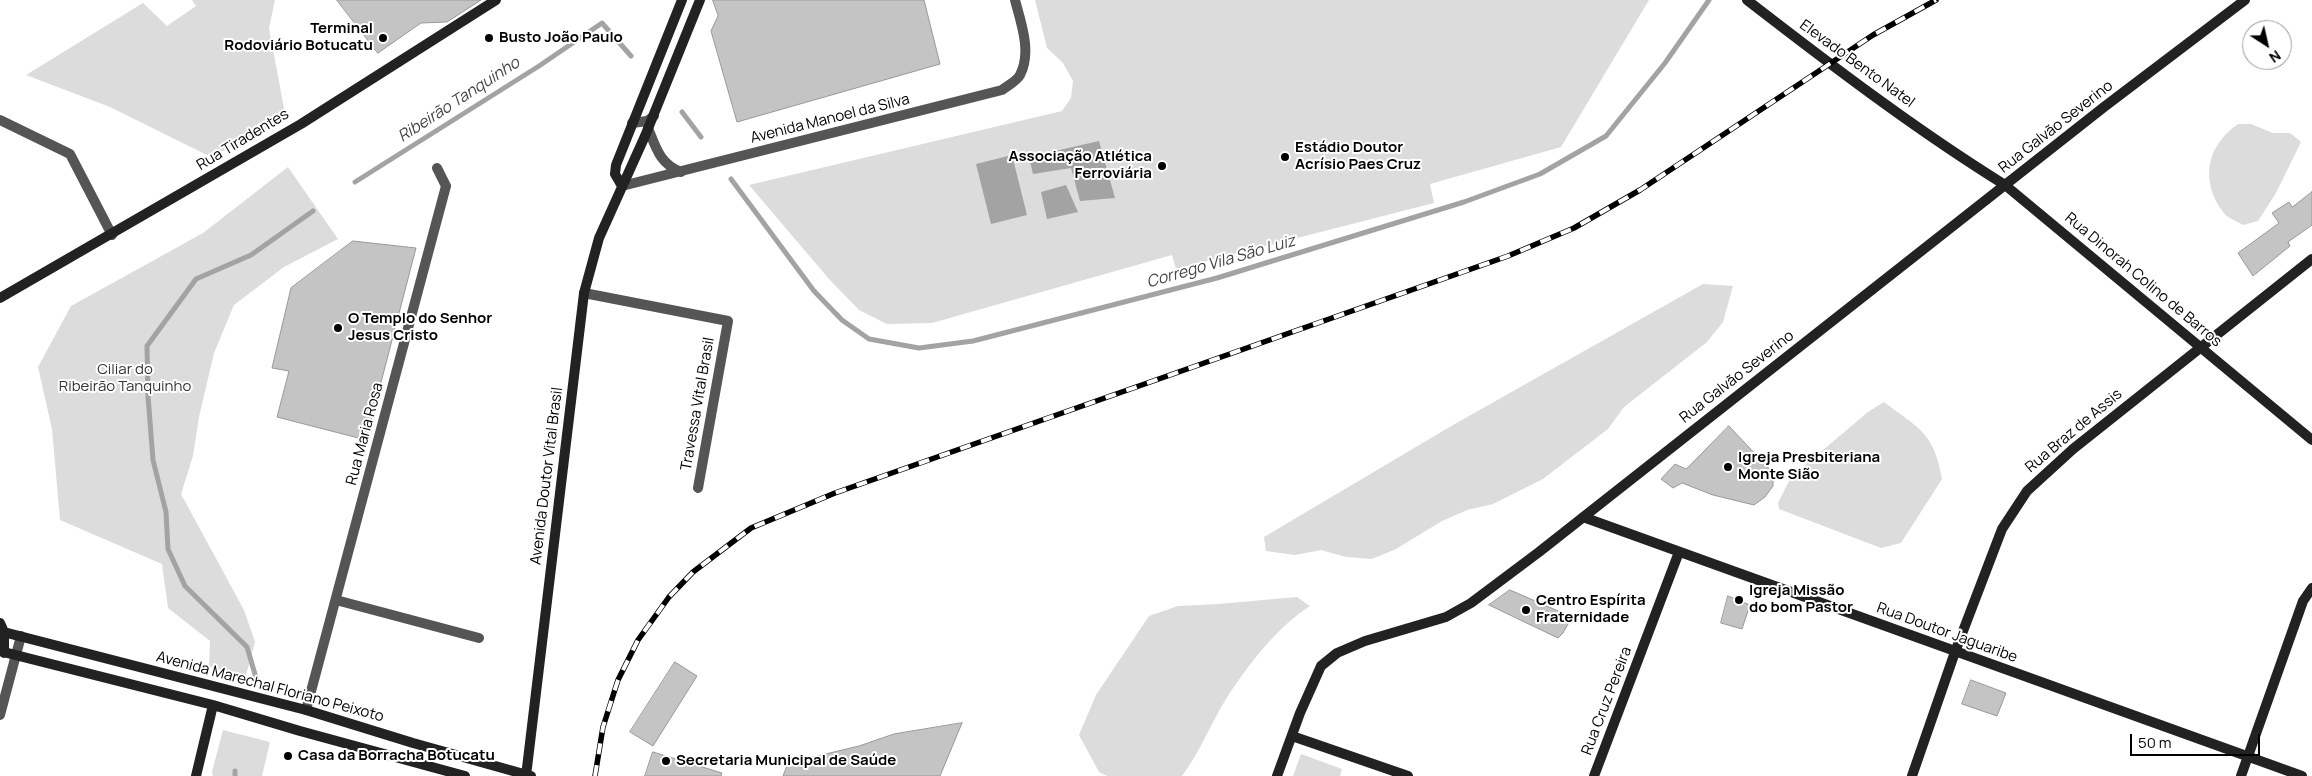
<!DOCTYPE html>
<html>
<head>
<meta charset="utf-8">
<style>
  body { margin:0 }
  #map { position:relative; width:2312px; height:776px; overflow:hidden; background:#fff; font-family:Manrope,sans-serif }
  canvas { display:block }
  .north { position:absolute; left:2242px; top:20px; width:50px; height:50px; box-sizing:border-box; background:#fff; border:1px solid #999; border-radius:50%; rotate:145deg; font-size:14px; font-weight:700; line-height:20px; text-align:center; color:#000 }
  .north::after { content:''; display:block; margin:auto; width:18px; height:22px; background:#000; clip-path:polygon(50% 0,100% 100%,50% 72%,0 100%) }
  .scale { position:absolute; left:2130px; top:734px; width:130px; height:22px; box-sizing:border-box; border:2px solid #000; border-top:0; padding-left:6px; font-size:15px; line-height:18px; white-space:nowrap; color:#000; -webkit-text-stroke:4px #fff; paint-order:stroke }
</style>
</head>
<body>
<div id="map">
<canvas width="2312" height="776"></canvas>
<div class="north">N</div>
<div class="scale">50 m</div>
</div>
<script>
const ctx = document.querySelector('canvas').getContext('2d');
ctx.lineJoin = 'round';
function fill(path, color) { ctx.fillStyle = color; ctx.fill(path, 'evenodd'); }
function trace(path, color, width, dash) { ctx.strokeStyle = color; ctx.lineWidth = width; ctx.lineCap = dash ? 'butt' : 'round'; ctx.setLineDash(dash || []); ctx.stroke(path); }
function write(font, color, halo, rows, align = 'center') {
  ctx.font = font + ' Manrope,sans-serif'; ctx.lineWidth = 4; ctx.setLineDash([]); ctx.textBaseline = 'middle'; ctx.strokeStyle = halo; ctx.fillStyle = color; for (const [text, x, y, turn = 0] of rows) {
    ctx.save(); ctx.translate(x, y); ctx.rotate((+turn || 0) * Math.PI / 180); ctx.textAlign = isNaN(turn) ? turn : align; if (halo) ctx.strokeText(text, 0, 0); ctx.fillText(text, 0, 0); ctx.restore();
  }
}
const green = new Path2D(`
  M192,0H275L269,28L286,119L211,157L110,107L26,75L143,3L167,26L196,6Z
  M1035,0H1649L1561,147L1430,184L1434,203L1176,269L1172,255L932,323L887,324L859,310L829,279L749,185L1062,111L1071,98L1073,81L1063,63L1047,48Z
  M2238,124H2251L2273,133H2290L2301,142L2276,193L2258,221L2243,225C2237,221 2227,218 2223,212C2200,181 2206,146 2238,124Z
  M288,167L338,239L284,267L234,305L214,353L199,417L193,456L181,494L244,610L255,642L245,679L209,667L210,641L168,608L162,564L60,520L52,429L38,367L71,306L203,233Z
  M1703,284L1733,286L1723,322L1707,342L1624,407L1608,429L1543,479L1493,504L1467,510L1442,521L1396,549L1372,559L1346,557L1321,550L1295,555L1266,551L1264,537L1453,425Z
  M1884,402C1919,429 1934,432 1942,479L1901,543L1881,548L1779,509L1778,503L1791,477L1868,412Z
  M1297,597L1310,606C1276,628 1248,665 1226,699C1210,725 1200,752 1182,776H1107L1099,772L1079,735L1096,695L1149,616L1178,606L1219,604Z
  M223,730L270,742L262,776H213L212,772Z
  M1301,754L1342,769L1340,776H1293Z`);
const water = new Path2D(`
  M1099,141L1115,198L1080,201L1071,168L1033,174L1029,157Z
  M1012,155L1027,215L991,224L976,164Z
  M1066,185L1078,212L1047,219L1041,192Z`);
const stream = new Path2D(`
  M682,112L701,137
  M731,179L814,291L842,320L869,339L919,348L973,341L1217,278L1464,202L1540,174L1606,136L1665,63L1709,0
  M355,182L539,66L602,23L631,56
  M257,681L247,647L185,586L168,549L166,512L153,460L148,396L147,346L196,279L251,255L313,211
  M235,771V776`);
const building = new Path2D(`
  M337,0H481L447,22L421,23L378,53Z
  M713,0H924L940,64L737,122L711,31L718,16Z
  M2312,192V225L2288,242L2290,246L2253,276L2238,253L2279,223L2272,213L2289,202L2292,207Z
  M353,241L416,248L366,440L277,417L289,371L272,368L291,288Z
  M1729,426L1773,473V486L1765,497L1754,505L1713,495L1682,483L1673,488L1661,479L1675,464L1686,469Z
  M1510,590L1572,617L1563,633L1558,638L1489,605Z
  M1728,596L1750,605L1742,629L1721,623Z
  M675,662L697,676L653,746L630,732Z
  M1971,680L2006,693L1997,716L1962,704Z
  M962,723L940,776H783L788,763L859,746L894,734Z
  M653,752L722,773L721,776H645Z`);
const street = new Path2D(`
  M0,120L70,154L112,235
  M632,123L647,121L654,116
  M648,128C656,148 660,164 681,172
  M622,186L1002,90C1007,86 1017,81 1020,75C1032,52 1021,23 1015,0
  M584,293L728,321L698,488
  M336,600L479,638
  M306,710L446,186L437,168
  M0,715L21,636`);
const secondary = new Path2D(`
  M1747,0C1831,65 1915,129 2005,185L2312,440
  M622,186L615,174L616,165L682,0
  M0,298L301,124L496,0
  M1583,517L2302,776
  M0,623L4,632V653
  M0,631L306,710L413,743L531,776
  M0,651L213,705L300,731L465,776
  M1292,736L1408,776
  M196,776L213,705
  M526,776L584,293L599,238L645,136L700,0
  M1277,776L1300,713L1321,666L1337,653L1365,641L1446,617L1471,603L1539,552L2104,107L2245,0
  M1594,776L1679,552
  M1912,776L1955,652L2002,529L2027,491L2073,449L2312,259
  M2241,776L2303,601L2312,588`);
const rail = new Path2D(`
  M595,776L603,727L618,680L638,640L669,597L693,572L751,528L835,493L1508,256L1574,228L1640,190L1873,35L1936,0`);
const markers = [
  [383,38,5,"#000"],
  [489,38,5,"#000"],
  [1285,157,5,"#000"],
  [1162,166,5,"#000"],
  [338,328,5,"#000"],
  [1728,467,5,"#000"],
  [1739,600,5,"#000"],
  [1526,610,5,"#000"],
  [288,756,5,"#000"],
  [666,761,5,"#000"]
];
const poiNames = [
  ["Terminal",373,29,"right"],
  ["Rodoviário Botucatu",373,46,"right"],
  ["Busto João Paulo",499,38],
  ["Estádio Doutor",1295,148],
  ["Acrísio Paes Cruz",1295,165],
  ["Associação Atlética",1152,157,"right"],
  ["Ferroviária",1152,174,"right"],
  ["O Templo do Senhor",348,319],
  ["Jesus Cristo",348,336],
  ["Igreja Presbiteriana",1738,458],
  ["Monte Sião",1738,475],
  ["Igreja Missão",1749,591],
  ["do bom Pastor",1749,608],
  ["Centro Espírita",1536,601],
  ["Fraternidade",1536,618],
  ["Casa da Borracha Botucatu",298,756],
  ["Secretaria Municipal de Saúde",676,761]
];
const streetNames = [
  ["Elevado Bento Natel",1857,64,36],
  ["Avenida Manoel da Silva",830,119,-14],
  ["Rua Galvão Severino",2056,127,-38],
  ["Rua Tiradentes",243,140,-31],
  ["Rua Dinorah Colino de Barros",2143,280,40],
  ["Rua Galvão Severino",1737,377,-38],
  ["Travessa Vital Brasil",698,404,-80],
  ["Rua Braz de Assis",2074,431,-40],
  ["Rua Maria Rosa",365,434,-75],
  ["Avenida Doutor Vital Brasil",547,476,-83],
  ["Rua Doutor Jaguaribe",1947,633,20],
  ["Avenida Marechal Floriano Peixoto",270,687,15],
  ["Rua Cruz Pereira",1607,701,-69]
];
const parkNames = [
  ["Ciliar do",125,370],
  ["Ribeirão Tanquinho",125,387]
];
const waterNames = [
  ["Ribeirão Tanquinho",459,100,-33],
  ["Corrego Vila São Luiz",1221,262,-16]
];
fill(green, '#dcdcdc');
fill(water, '#a3a3a3');
trace(stream, '#a3a3a3', 5);
fill(building, '#c4c4c4');
trace(building, '#999', 1);
trace(street, '#555', 10);
trace(secondary, '#222', 10);
trace(rail, '#000', 5.5);
trace(rail, '#fff', 4, [11]);
for (const [x, y, r, color] of markers) { const dot = new Path2D(); dot.arc(x, y, r, 0, 2 * Math.PI); ctx.fillStyle = color; ctx.fill(dot); trace(dot, '#fff', 2); }
write('bold 15px', '#000', '#fff', poiNames, 'left');
write('15px', '#000', '#fff', streetNames);
write('15px', '#333', '#fff', parkNames);
write('italic 16px', '#444', '#fff', waterNames);
</script>
</body>
</html>
